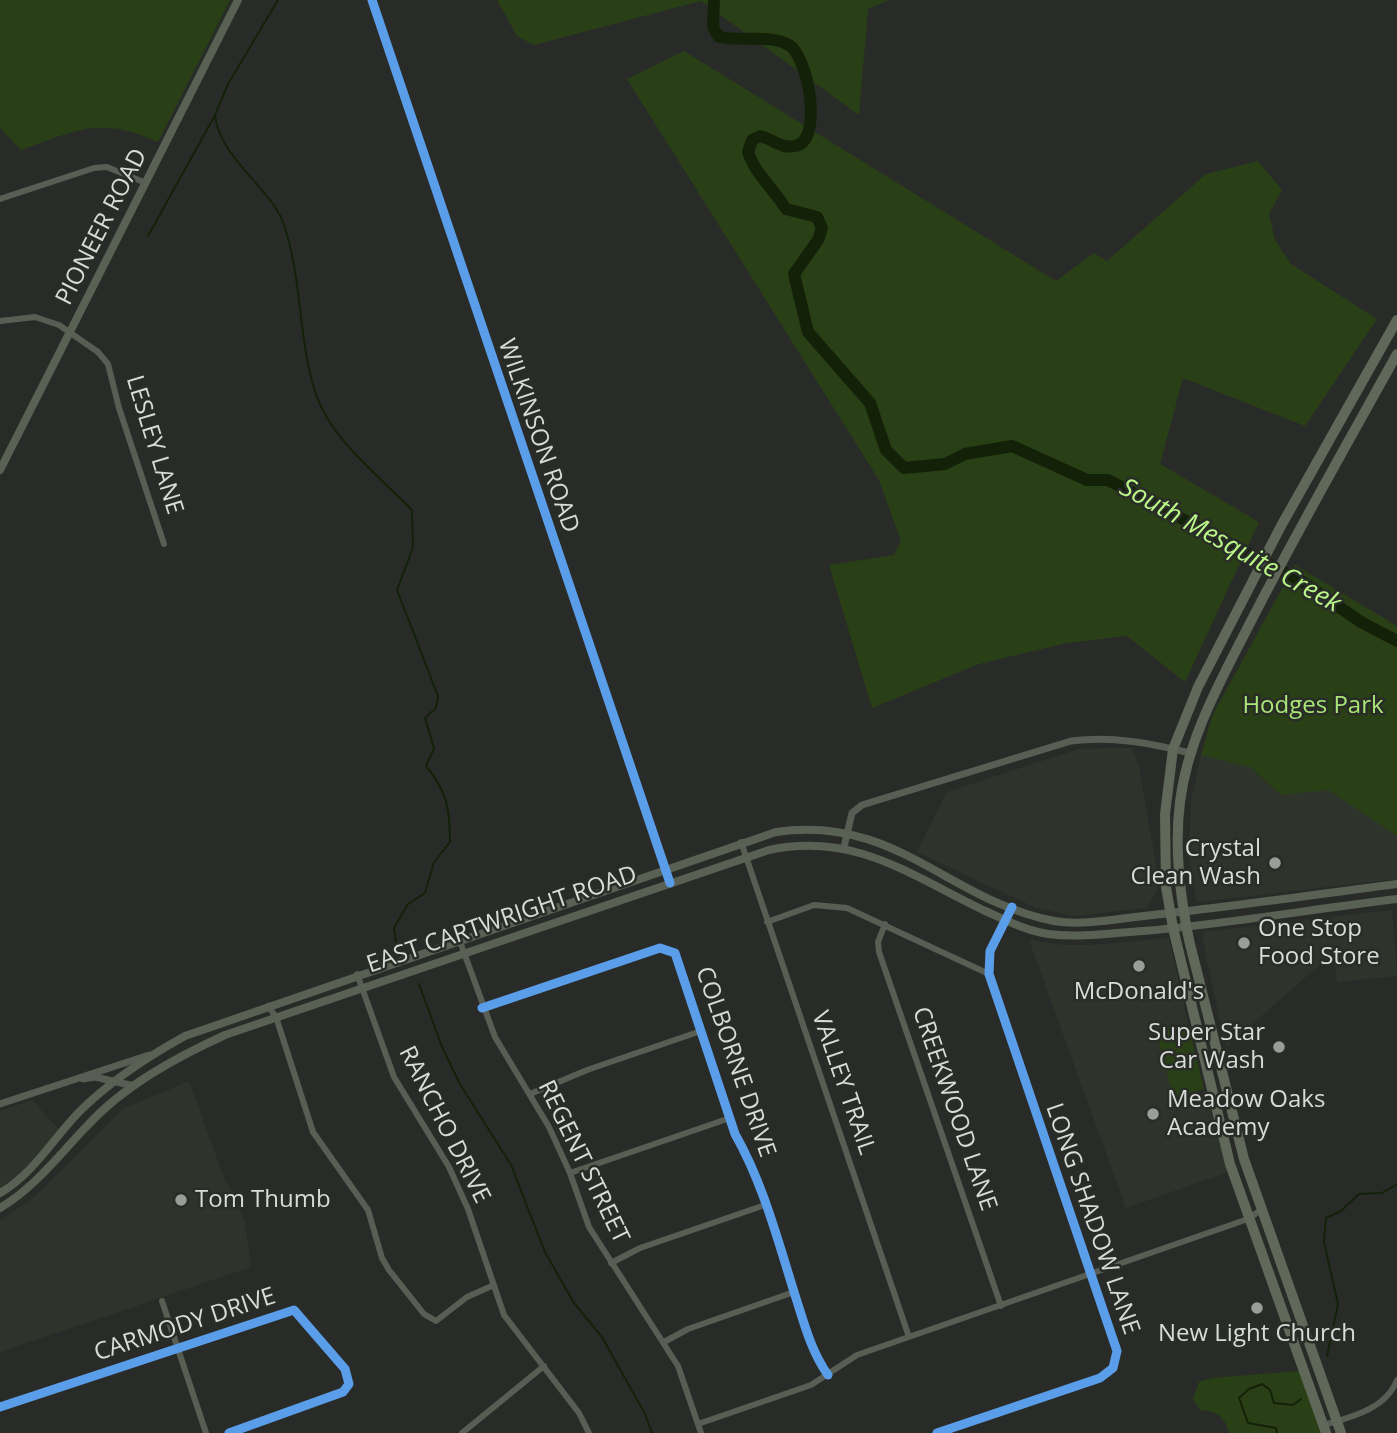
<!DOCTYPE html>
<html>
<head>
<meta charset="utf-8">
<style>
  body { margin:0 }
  canvas { display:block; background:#292b28 }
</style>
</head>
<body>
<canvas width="1397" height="1433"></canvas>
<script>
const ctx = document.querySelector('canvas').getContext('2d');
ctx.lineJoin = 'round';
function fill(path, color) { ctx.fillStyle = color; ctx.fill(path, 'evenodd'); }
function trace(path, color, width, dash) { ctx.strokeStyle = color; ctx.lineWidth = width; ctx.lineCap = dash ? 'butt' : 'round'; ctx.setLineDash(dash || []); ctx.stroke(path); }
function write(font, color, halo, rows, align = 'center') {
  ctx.font = font + ' "Open Sans",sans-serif'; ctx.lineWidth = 5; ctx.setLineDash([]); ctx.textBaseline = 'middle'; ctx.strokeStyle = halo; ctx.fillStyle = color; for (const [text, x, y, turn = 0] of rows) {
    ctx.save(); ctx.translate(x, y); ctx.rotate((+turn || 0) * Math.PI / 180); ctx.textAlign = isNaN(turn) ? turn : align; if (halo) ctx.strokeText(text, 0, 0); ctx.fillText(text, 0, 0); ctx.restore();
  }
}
const built = new Path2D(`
  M1132,748L1139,768L1160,887L1146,908L1074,916L1036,908L917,852L947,792L1079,749Z
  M1201,755L1250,767L1281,795L1329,789L1397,836V879L1197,902L1189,857L1191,802Z
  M1392,910L1397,976L1337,982L1333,953L1226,1047L1202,937L1204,932Z
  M1169,938L1188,1024L1157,1030L1174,1100L1208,1091L1228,1172L1126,1208L1029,940L1064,945H1093Z
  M189,1081L225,1181L236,1197L245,1224L251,1267L0,1352V1221L32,1199L123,1109Z
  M32,1100L59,1130L22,1172L0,1188V1111Z`);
const green = new Path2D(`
  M0,0H230L158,142C99,116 78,130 21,150L0,128Z
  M497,0H889L868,9L859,115L701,1L534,45L517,36Z
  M684,51L1056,281L1094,253L1107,261L1206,174L1258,161L1282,190L1269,214L1275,240L1291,264L1377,319L1305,426L1183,378L1160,464L1259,522L1185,682L1127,636L1067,643L979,664L872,708L829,565L894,555L901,541L879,480L627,79Z
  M1295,565L1397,626V836L1329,790L1281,795L1250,767L1201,755L1213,714Z
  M1188,1024L1204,1089L1173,1097L1156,1030Z
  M1299,1371L1321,1433H1229C1225,1417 1217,1411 1200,1410L1193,1399L1199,1382L1212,1378Z`);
const stream = new Path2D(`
  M215,115C219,157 270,188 283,222C302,275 298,339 315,391C329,438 379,476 412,510L413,547L397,590L438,696L436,708L425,718L434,748L426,766C447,791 450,810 450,842L434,862L425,893L408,904L394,928L397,949
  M148,236L215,115L228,84L278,0
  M419,984L442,1047L460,1084L511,1165L545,1252L574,1303L602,1337L645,1414L652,1433
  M1327,1356L1338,1304L1324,1242L1326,1218L1341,1211L1359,1194L1382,1193L1397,1184
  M1277,1433L1276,1428L1248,1423L1239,1398L1249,1389L1262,1384L1270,1390L1274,1403L1293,1405L1301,1399`);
const river = new Path2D(`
  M714,0L713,27L719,37C741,42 770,34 789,45C808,56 824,141 795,146C781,149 773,139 760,136L752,140L748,152C755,174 774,189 786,209L817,217L822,228L818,240L794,274L808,332L870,403L886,450L904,468L945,464L965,454L1012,446L1087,480H1108L1301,581L1361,622L1397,641`);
const minor = new Path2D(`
  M0,199L94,168L107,167L146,183
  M0,321L35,317L59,325L98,352L108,364L119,408L164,544
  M741,842L909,1337
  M767,922L814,905L847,908L989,974
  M885,924L878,942L879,952L1001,1306
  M459,939L495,1037L549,1127L570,1173L589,1227L678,1366L701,1433
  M357,974L394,1077L449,1167L468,1209L504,1315L579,1413L589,1433
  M268,1006L276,1017L313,1132L368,1210L382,1258L389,1270L424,1314L436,1321L467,1297L494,1285
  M482,1008L660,948L675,953L735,1134C763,1183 778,1241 795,1295C804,1323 811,1351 828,1375
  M530,1094L587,1070L701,1031
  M570,1173L730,1118
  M611,1263L640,1248L765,1205
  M162,1301L206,1433
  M664,1342L688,1329L794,1292
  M0,1407L294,1310L345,1369L349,1384L343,1392L229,1433
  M698,1424L811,1385L857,1355L1248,1219L1261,1210
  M1324,1425C1351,1417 1386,1409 1397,1380
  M462,1433L544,1366
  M937,1433L1100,1378L1113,1368L1117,1351L989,974L990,951L1012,907`);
const tertiary = new Path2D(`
  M372,0L670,883
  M844,847L852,813L862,805L1071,741C1113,736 1150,743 1190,753
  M83,1079L95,1077L134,1086
  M0,1104L149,1055`);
const secondary = new Path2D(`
  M0,470L238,0
  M0,1193C33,1174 53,1139 79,1112C110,1081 147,1057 185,1036L776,832C895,814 949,901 1054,921C1082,926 1115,919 1144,916C1228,907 1313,895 1397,884
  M0,1208C35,1187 58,1156 86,1127C123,1086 175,1058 225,1035L769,850C855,832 910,875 983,910C1003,919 1026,931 1048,934C1080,938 1112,933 1143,931C1228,924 1312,909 1397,899`);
const primary = new Path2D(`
  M1326,1433L1230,1164L1173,928L1166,887L1165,814L1173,749L1198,687L1281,526L1397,320
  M1341,1433L1244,1159L1189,940C1180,896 1174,848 1180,802C1188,738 1220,682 1249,625C1296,533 1347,444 1397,354`);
const cycleway = new Path2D(`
  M372,0L670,883
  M482,1008L660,948L675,953L735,1134C763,1183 778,1241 795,1295C804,1323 811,1351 828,1375
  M0,1407L294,1310L345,1369L349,1384L343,1392L229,1433
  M937,1433L1100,1378L1113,1368L1117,1351L989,974L990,951L1012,907`);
const markers = [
  [1275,863,7,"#9b9d9a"],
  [1244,943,7,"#9b9d9a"],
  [1139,966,7,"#9b9d9a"],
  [1279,1047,7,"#9b9d9a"],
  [1153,1114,7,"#9b9d9a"],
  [181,1200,7,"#9b9d9a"],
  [1257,1308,7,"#9b9d9a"]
];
const streetNames = [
  ["PIONEER ROAD",102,227,-63],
  ["WILKINSON ROAD",538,436,71],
  ["LESLEY LANE",154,445,73],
  ["EAST CARTWRIGHT ROAD",502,920,-19],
  ["COLBORNE DRIVE",735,1062,71],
  ["VALLEY TRAIL",843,1083,71],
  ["CREEKWOOD LANE",954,1109,71],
  ["RANCHO DRIVE",444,1125,63],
  ["REGENT STREET",583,1162,64],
  ["LONG SHADOW LANE",1092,1219,71],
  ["CARMODY DRIVE",185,1325,-18]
];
const parkNames = [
  ["Hodges Park",1313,706]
];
const poiNames = [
  ["Crystal",1261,849,"right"],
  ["Clean Wash",1261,877,"right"],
  ["One Stop",1258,929],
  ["Food Store",1258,957],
  ["McDonald's",1139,992,"center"],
  ["Super Star",1265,1033,"right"],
  ["Car Wash",1265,1061,"right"],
  ["Meadow Oaks",1167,1100],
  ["Academy",1167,1128],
  ["Tom Thumb",195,1200],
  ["New Light Church",1257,1334,"center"]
];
const waterNames = [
  ["South Mesquite Creek",1230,546,29]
];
fill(built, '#2e342b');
fill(green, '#293f15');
trace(stream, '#142109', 2);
trace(river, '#142109', 12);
trace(minor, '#585e54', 6);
trace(tertiary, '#585e54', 7);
trace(secondary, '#596154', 8);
trace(primary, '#5f6859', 10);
trace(cycleway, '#5a9eea', 9);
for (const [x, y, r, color] of markers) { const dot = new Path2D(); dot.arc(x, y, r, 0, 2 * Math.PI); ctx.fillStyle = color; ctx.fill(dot); trace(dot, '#292c27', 2.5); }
write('24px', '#d9dbd8', '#292c27', streetNames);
write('24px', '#a8e576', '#292c27', parkNames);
write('24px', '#d9dbd8', '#292c27', poiNames, 'left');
write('italic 26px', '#baf788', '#292c27', waterNames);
</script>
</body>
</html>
